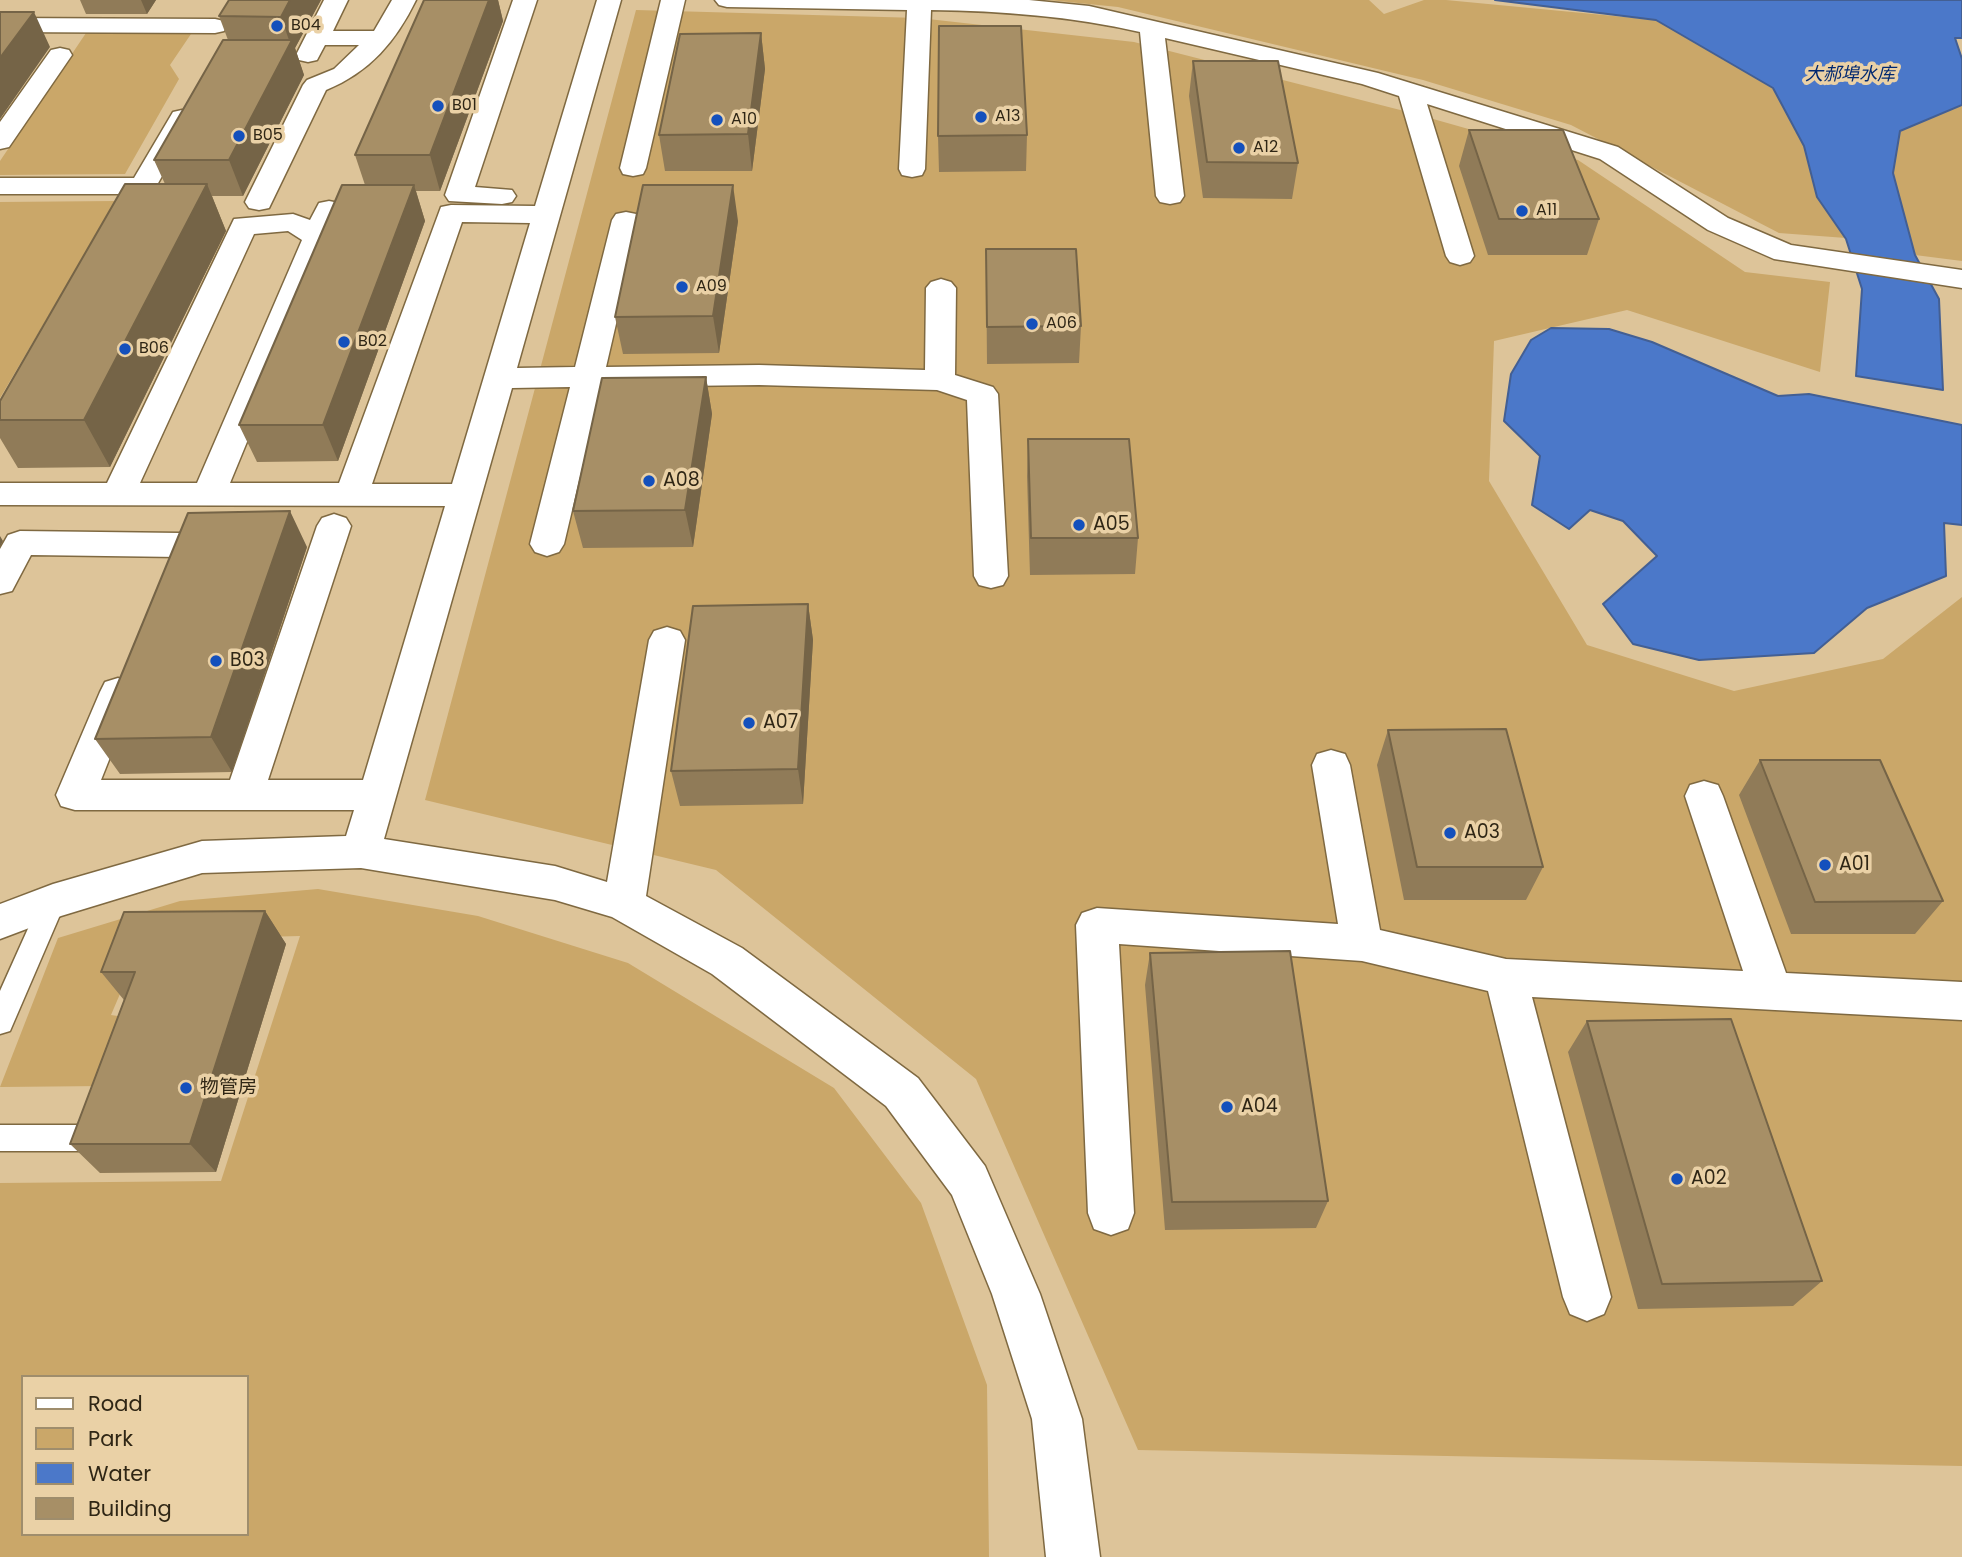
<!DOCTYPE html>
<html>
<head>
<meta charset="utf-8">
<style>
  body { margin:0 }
  #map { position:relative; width:1962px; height:1557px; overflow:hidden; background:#ddc499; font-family:Poppins,sans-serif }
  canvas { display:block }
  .legend { position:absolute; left:21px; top:1375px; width:228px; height:161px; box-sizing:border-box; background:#ead1a6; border:2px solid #9f8d6c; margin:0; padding:9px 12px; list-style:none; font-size:21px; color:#2f2615 }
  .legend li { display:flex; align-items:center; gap:14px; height:35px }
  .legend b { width:35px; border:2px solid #9f8d6c }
</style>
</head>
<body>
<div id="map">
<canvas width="1962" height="1557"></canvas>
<ul class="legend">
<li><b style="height:9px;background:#fff"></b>Road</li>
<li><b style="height:19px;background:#caa769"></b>Park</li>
<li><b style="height:19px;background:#4b78c9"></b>Water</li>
<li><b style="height:19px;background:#a78f66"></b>Building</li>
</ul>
</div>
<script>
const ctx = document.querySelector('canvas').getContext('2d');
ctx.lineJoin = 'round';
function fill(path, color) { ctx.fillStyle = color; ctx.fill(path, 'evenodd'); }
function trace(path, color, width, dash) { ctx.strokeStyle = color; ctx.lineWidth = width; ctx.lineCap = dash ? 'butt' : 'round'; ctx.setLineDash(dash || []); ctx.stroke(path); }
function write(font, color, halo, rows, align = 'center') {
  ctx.font = font + ' Poppins,"Noto Sans SC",sans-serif'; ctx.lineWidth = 7; ctx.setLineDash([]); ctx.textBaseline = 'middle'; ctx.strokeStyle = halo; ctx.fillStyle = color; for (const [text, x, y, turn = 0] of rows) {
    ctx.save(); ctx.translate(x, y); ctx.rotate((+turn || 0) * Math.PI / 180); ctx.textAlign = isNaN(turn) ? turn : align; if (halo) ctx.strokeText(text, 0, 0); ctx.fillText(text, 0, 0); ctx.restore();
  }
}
const green = new Path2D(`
  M1049,0H1369L1384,14L1424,0H1446L1656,20L1773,88L1804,146L1817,197L1846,238L1779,233L1571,125L1423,80L1118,7Z
  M636,10L919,18L1134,42L1412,113L1578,160L1745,272L1830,282L1820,372L1627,310L1494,341L1489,481L1587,645L1734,691L1883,659L1962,597V1466L1138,1450L976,1079L716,870L425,800Z
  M86,33L191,34L170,65L179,79L125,174L0,175V161Z
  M1962,105V261L1915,255L1893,173L1900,131Z
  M116,201L0,398V202Z
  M318,889L478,916L628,963L834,1088L921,1203L987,1385L989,1557H0V1183L221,1181L300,936L143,940L111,1015L131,1018L103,1086L0,1087L58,938L180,901ZM23,1377H247V1534H23Z`);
const water = new Path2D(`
  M1495,0H1962V38H1955L1962,59V105L1900,131L1893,173L1915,255L1939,299L1943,390L1856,376L1862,289L1846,239L1817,197L1804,146L1773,88L1656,20Z
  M1551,328L1609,329L1652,342L1778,396L1809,394L1962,425V525L1944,523L1946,576L1867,608L1814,653L1699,660L1633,644L1603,604L1657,556L1623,521L1590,510L1569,529L1532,505L1540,456L1504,421L1511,374L1531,340Z`);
const service = new Path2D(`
  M53,890L62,893L66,901L10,1031L0,1034V991L44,893Z
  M0,1125H79L89,1129L93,1138L89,1147L79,1151H0Z`);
const minor = new Path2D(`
  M324,0H348L333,31H374L392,0H416C396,41 370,72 326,90L269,208L259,210L249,208L245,202L303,85L307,80L334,69L359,45H325L317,60L308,62L299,60L296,55Z
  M513,0H537L475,187L512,190L516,196L512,202L502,204L449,201L445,195Z
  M597,0H621L517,368L575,367L612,220L616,214L626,212L636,214L640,220L606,367L759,365L925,370L926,288L931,282L941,279L951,282L956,288L955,375L993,387L998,394L1008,576L1003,585L991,588L979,585L974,576L967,400L937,390L759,385L601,387L564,544L559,552L547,556L535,552L530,544L570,387L512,388L384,839L555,866L607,882L649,640L654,631L667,627L680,631L685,640L646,896L742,948L918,1078L985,1166L1040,1294L1082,1419L1100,1557H1046L1032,1419L992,1294L952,1195L886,1106L712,974L612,917L555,900L361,868L202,873L61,916L0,939V904L53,884L202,841L346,836L354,810H75L61,806L56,795L100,692L105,682L118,678L131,682L136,692L101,780H230L317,526L322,518L334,514L346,518L351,526L268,780H363L445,506L0,505V483H107L234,219L293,214L310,220L319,203L329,201L339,203L343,209L230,483H339L441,207L451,205L535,206ZM462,222L530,223L452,484H372ZM288,231L302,240L197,483H140L254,234Z
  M661,0H685L646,168L643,174L633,176L623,174L620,168Z
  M715,0H1029L1089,6L1378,73L1618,147L1728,218L1791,245L1962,270V288L1774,259L1708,230L1600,159L1427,104L1474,256L1470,262L1460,265L1450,262L1446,256L1399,96L1362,84L1165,38L1184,196L1180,202L1170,204L1160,202L1156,196L1140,32C1071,16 1002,11 931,10L925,169L922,175L912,177L902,175L899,169L907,10L727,7L719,5Z
  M0,18L215,19L224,21L227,26L224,31L215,33L0,32Z
  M60,48L69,50L72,55L9,147L0,149V122L51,50Z
  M182,110L191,112L195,118L153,192L143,194H0V178H134L173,112Z
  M20,531L180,533L192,537L197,545L192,553L180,557L31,555L12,591L0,594V549L8,535Z
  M1331,750L1345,754L1350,765L1380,930L1506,959L1743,971L1685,796L1690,785L1704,781L1718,785L1723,796L1786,973L1962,982V1020L1532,997L1611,1297L1604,1314L1587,1321L1570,1314L1563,1297L1488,991L1362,961L1119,944L1134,1213L1128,1229L1111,1235L1094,1229L1088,1213L1076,925L1082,913L1097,908L1338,924L1312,765L1317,754Z`);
const wall = new Path2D(`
  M80,0H156L147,14H86Z
  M229,0H321L295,48L304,75L243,196H212L226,231L110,467L18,468L0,438V401L165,184L154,160L228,40L219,16Z
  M424,0H498L503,21L440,191H416L425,221L338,461L257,462L239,425L365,185L355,155Z
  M761,33L765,69L752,171H665L659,135Z
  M1193,61L1298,163L1292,199L1203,198L1189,96Z
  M1469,130L1599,219L1587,255H1488L1459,166Z
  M1027,135L1026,171L939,172L938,136Z
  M738,221L719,353L623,354L615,317Z
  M986,249L1081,326L1079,363L987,364Z
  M706,377L712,414L693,547L583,548L573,511Z
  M1028,439L1138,538L1135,574L1030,575L1027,476Z
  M307,547L232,772L120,774L95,739Z
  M808,604L813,640L803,804L680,806L671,771Z
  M1388,730L1543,867L1526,900H1404L1377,765Z
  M1760,760L1943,901L1915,934H1791L1739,795Z
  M265,911L286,944L216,1172L100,1173L70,1144L124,1000L101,972Z
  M1150,953L1328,1201L1316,1228L1165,1230L1145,985Z
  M1587,1021L1822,1281L1793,1306L1638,1309L1568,1052Z`);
const shadedWall = new Path2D(`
  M141,0H156L147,14Z
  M290,0H321L295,48L304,75L243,196L229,160L290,43L281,17Z
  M489,0H498L503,21L440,191L430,155Z
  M34,12L50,47L0,119V58Z
  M761,33L765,69L752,171L748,134Z
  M207,184L226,231L110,467L84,420Z
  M414,185L425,221L338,461L323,425Z
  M733,185L738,221L719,353L713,316Z
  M706,377L712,414L693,547L685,510Z
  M290,511L307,547L232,772L211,737Z
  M0,536L3,541L0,547Z
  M808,604L813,640L803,804L798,769Z
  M265,911L286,944L216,1172L190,1144Z`);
const building = new Path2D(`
  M229,0H290L281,17L219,16Z
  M424,0H489L430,155H355Z
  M0,12H34L0,58Z
  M939,26H1021L1027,135L938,136Z
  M761,33L748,134L659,135L680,34Z
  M223,40H292L229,160H154Z
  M1193,61H1278L1298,163L1207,162Z
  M1469,130H1563L1599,219H1499Z
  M125,184H207L84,420H0V401Z
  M342,185H414L323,425H239Z
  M643,185H733L713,316L615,317Z
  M986,249H1076L1081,326L987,327Z
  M706,377L685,510L573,511L602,378Z
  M1028,439H1129L1138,538H1031Z
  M290,511L211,737L95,739L188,513Z
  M808,604L798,769L671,771L693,606Z
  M1506,729L1543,867H1417L1388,730Z
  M1760,760H1880L1943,901L1815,902Z
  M265,911L190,1144H70L135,972H101L124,912Z
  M1290,951L1328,1201L1172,1202L1150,953Z
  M1731,1019L1822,1281L1662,1284L1587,1021Z`);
const markers = [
  [277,26,7,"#1450bc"],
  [438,106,7,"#1450bc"],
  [981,117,7,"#1450bc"],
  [717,120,7,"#1450bc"],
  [239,136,7,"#1450bc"],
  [1239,148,7,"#1450bc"],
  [1522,211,7,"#1450bc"],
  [682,287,7,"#1450bc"],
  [1032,324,7,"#1450bc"],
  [344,342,7,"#1450bc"],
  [125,349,7,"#1450bc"],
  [649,481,7,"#1450bc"],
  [1079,525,7,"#1450bc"],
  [216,661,7,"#1450bc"],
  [749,723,7,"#1450bc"],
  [1450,833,7,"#1450bc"],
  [1825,865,7,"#1450bc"],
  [186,1088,7,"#1450bc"],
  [1227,1107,7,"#1450bc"],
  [1677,1179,7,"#1450bc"]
];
const farPoinames = [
  ["B04",291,26],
  ["B01",452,106],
  ["A13",995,117],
  ["A10",731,120],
  ["B05",253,136],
  ["A12",1253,148],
  ["A11",1536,211],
  ["A09",696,287],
  ["A06",1046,324],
  ["B02",358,342],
  ["B06",139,349]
];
const farWaternames = [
  ["大郝埠水库",1850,75]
];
const poiNames = [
  ["A08",663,481],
  ["A05",1093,525],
  ["B03",230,661],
  ["A07",763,723],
  ["A03",1464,833],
  ["A01",1839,865],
  ["物管房",200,1088],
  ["A04",1241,1107],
  ["A02",1691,1179]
];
fill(green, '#caa769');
fill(water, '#4b78c9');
trace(water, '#435f93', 2);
trace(service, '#7f6941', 3);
trace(minor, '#7f6941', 3);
fill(service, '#fff');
fill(minor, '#fff');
fill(wall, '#907b58');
fill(shadedWall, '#756447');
fill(building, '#a78f66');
trace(building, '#756447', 2);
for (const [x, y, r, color] of markers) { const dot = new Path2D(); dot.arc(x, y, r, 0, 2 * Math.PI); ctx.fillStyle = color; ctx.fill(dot); trace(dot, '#ead1a6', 2.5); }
write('16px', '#2f2615', '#ead1a6', farPoinames, 'left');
write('italic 18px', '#012870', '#ead1a6', farWaternames);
write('19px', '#2f2615', '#ead1a6', poiNames, 'left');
</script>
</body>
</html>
